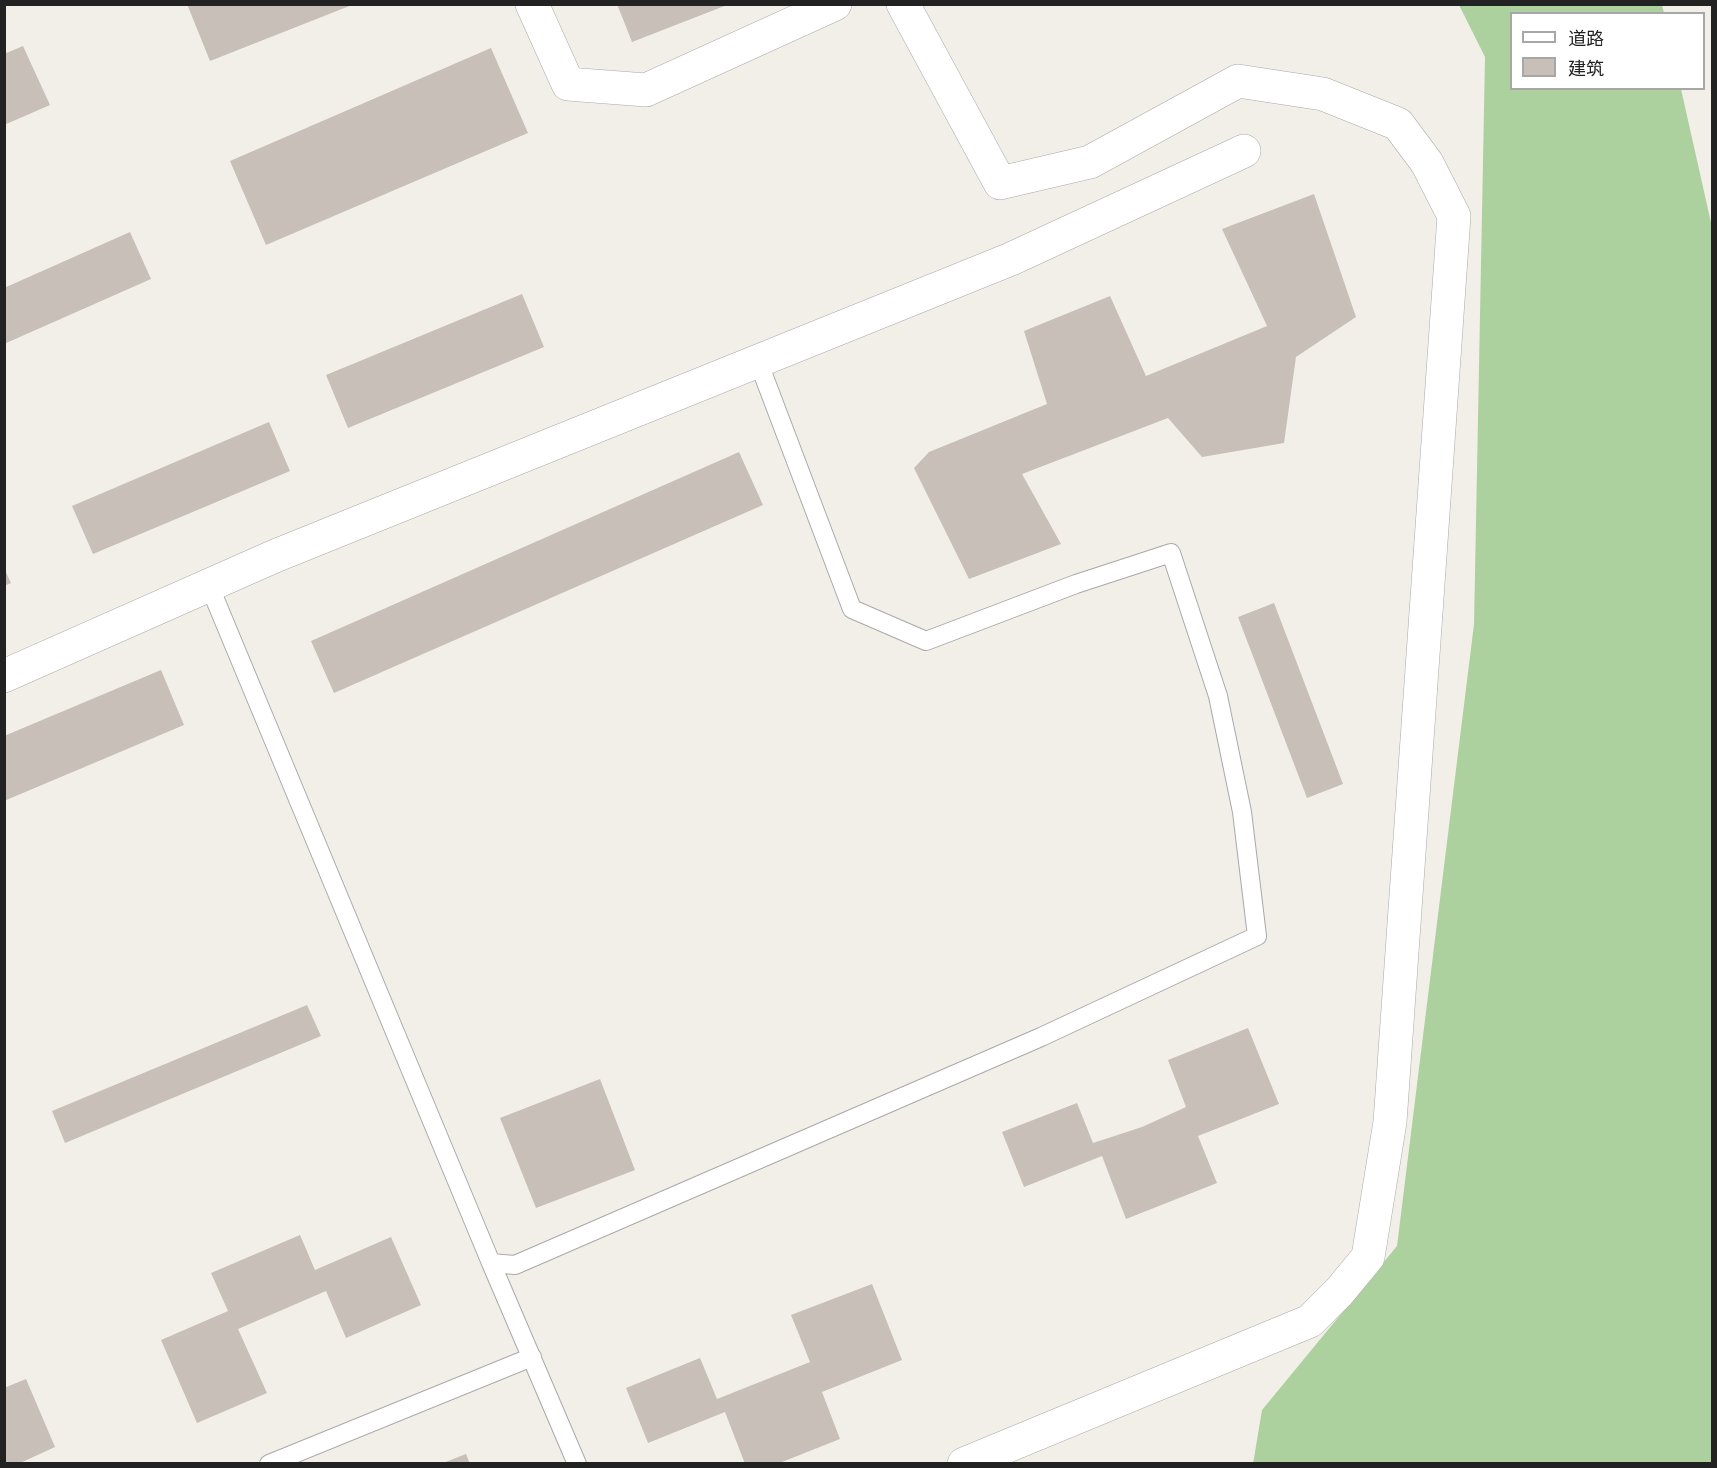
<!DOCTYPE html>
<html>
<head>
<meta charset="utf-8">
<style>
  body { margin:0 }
  #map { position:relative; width:1717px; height:1468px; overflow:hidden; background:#f2efe9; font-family:"DejaVu Sans","Noto Sans SC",sans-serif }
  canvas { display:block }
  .frame { position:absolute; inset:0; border:6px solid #222; pointer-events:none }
  .legend { position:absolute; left:1510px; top:12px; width:195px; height:78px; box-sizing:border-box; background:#fff; border:2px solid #a7a7a7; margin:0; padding:8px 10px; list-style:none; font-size:18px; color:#222 }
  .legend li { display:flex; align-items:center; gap:12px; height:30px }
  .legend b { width:30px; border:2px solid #a7a7a7 }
</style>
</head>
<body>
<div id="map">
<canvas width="1717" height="1468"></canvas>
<div class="frame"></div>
<ul class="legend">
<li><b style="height:8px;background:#fff"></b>道路</li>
<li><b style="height:16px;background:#c7bfb8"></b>建筑</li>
</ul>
</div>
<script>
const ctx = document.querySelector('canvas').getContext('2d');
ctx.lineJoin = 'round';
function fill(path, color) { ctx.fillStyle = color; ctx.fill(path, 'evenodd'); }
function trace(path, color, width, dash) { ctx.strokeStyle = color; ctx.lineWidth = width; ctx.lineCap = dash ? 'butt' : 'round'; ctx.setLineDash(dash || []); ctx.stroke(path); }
const forest = new Path2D(`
  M1459,5H1662L1664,13L1512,14V88L1681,89L1712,227V1463L1253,1464L1262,1410L1397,1246L1474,624L1485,57Z`);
const building = new Path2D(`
  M187,4H352V5L210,61Z
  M617,4H727V5L632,42Z
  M23,46L50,105L4,125V54Z
  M491,48L528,133L266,245L230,161Z
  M1314,194L1356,317L1296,357L1284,443L1202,457L1168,418L1022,474L1061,544L969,579L914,468L929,452L1047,404L1024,331L1110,296L1146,376L1267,326L1222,229Z
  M130,232L151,279L4,344V288Z
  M522,294L544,347L348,428L326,375Z
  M269,422L290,471L93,554L72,506Z
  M739,452L763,505L334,693L311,641Z
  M4,568L11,583L4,586Z
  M1274,603L1343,784L1307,798L1238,617Z
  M161,670L184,725L4,801V736Z
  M307,1005L321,1036L65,1143L52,1111Z
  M1248,1028L1279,1104L1198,1136L1217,1183L1126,1219L1102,1156L1024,1187L1002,1132L1077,1103L1093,1143L1142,1127L1186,1107L1168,1060Z
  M600,1079L635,1170L536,1208L500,1118Z
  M300,1235L315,1270L391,1237L421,1305L346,1338L326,1291L238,1329L267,1393L197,1423L161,1340L228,1311L211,1273Z
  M872,1284L902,1360L822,1392L840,1439L777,1464H745L725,1412L648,1443L626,1388L700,1358L717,1399L810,1362L791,1315Z
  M26,1379L55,1447L18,1464H4V1388Z
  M466,1454L470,1464H443V1463Z`);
const service = new Path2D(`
  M209,585L491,1263L515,1265L1041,1037L1257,936L1242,812L1218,696L1171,553L1076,584L926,641L852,609L758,361
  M491,1263L577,1464
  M269,1464L532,1357`);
const minor = new Path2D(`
  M532,4L568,84L646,90L835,4
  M903,4L1000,183L1090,162L1238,81L1323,94L1398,124L1427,163L1454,216L1390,1122L1368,1257L1339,1292L1310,1321L964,1464
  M4,676L275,556L1011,259L1244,151`);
fill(forest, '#add19e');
fill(building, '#c7bfb8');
trace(service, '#a9a9a9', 20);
trace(minor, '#a9a9a9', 34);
trace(service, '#fff', 18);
trace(minor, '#fff', 33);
</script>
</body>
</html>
